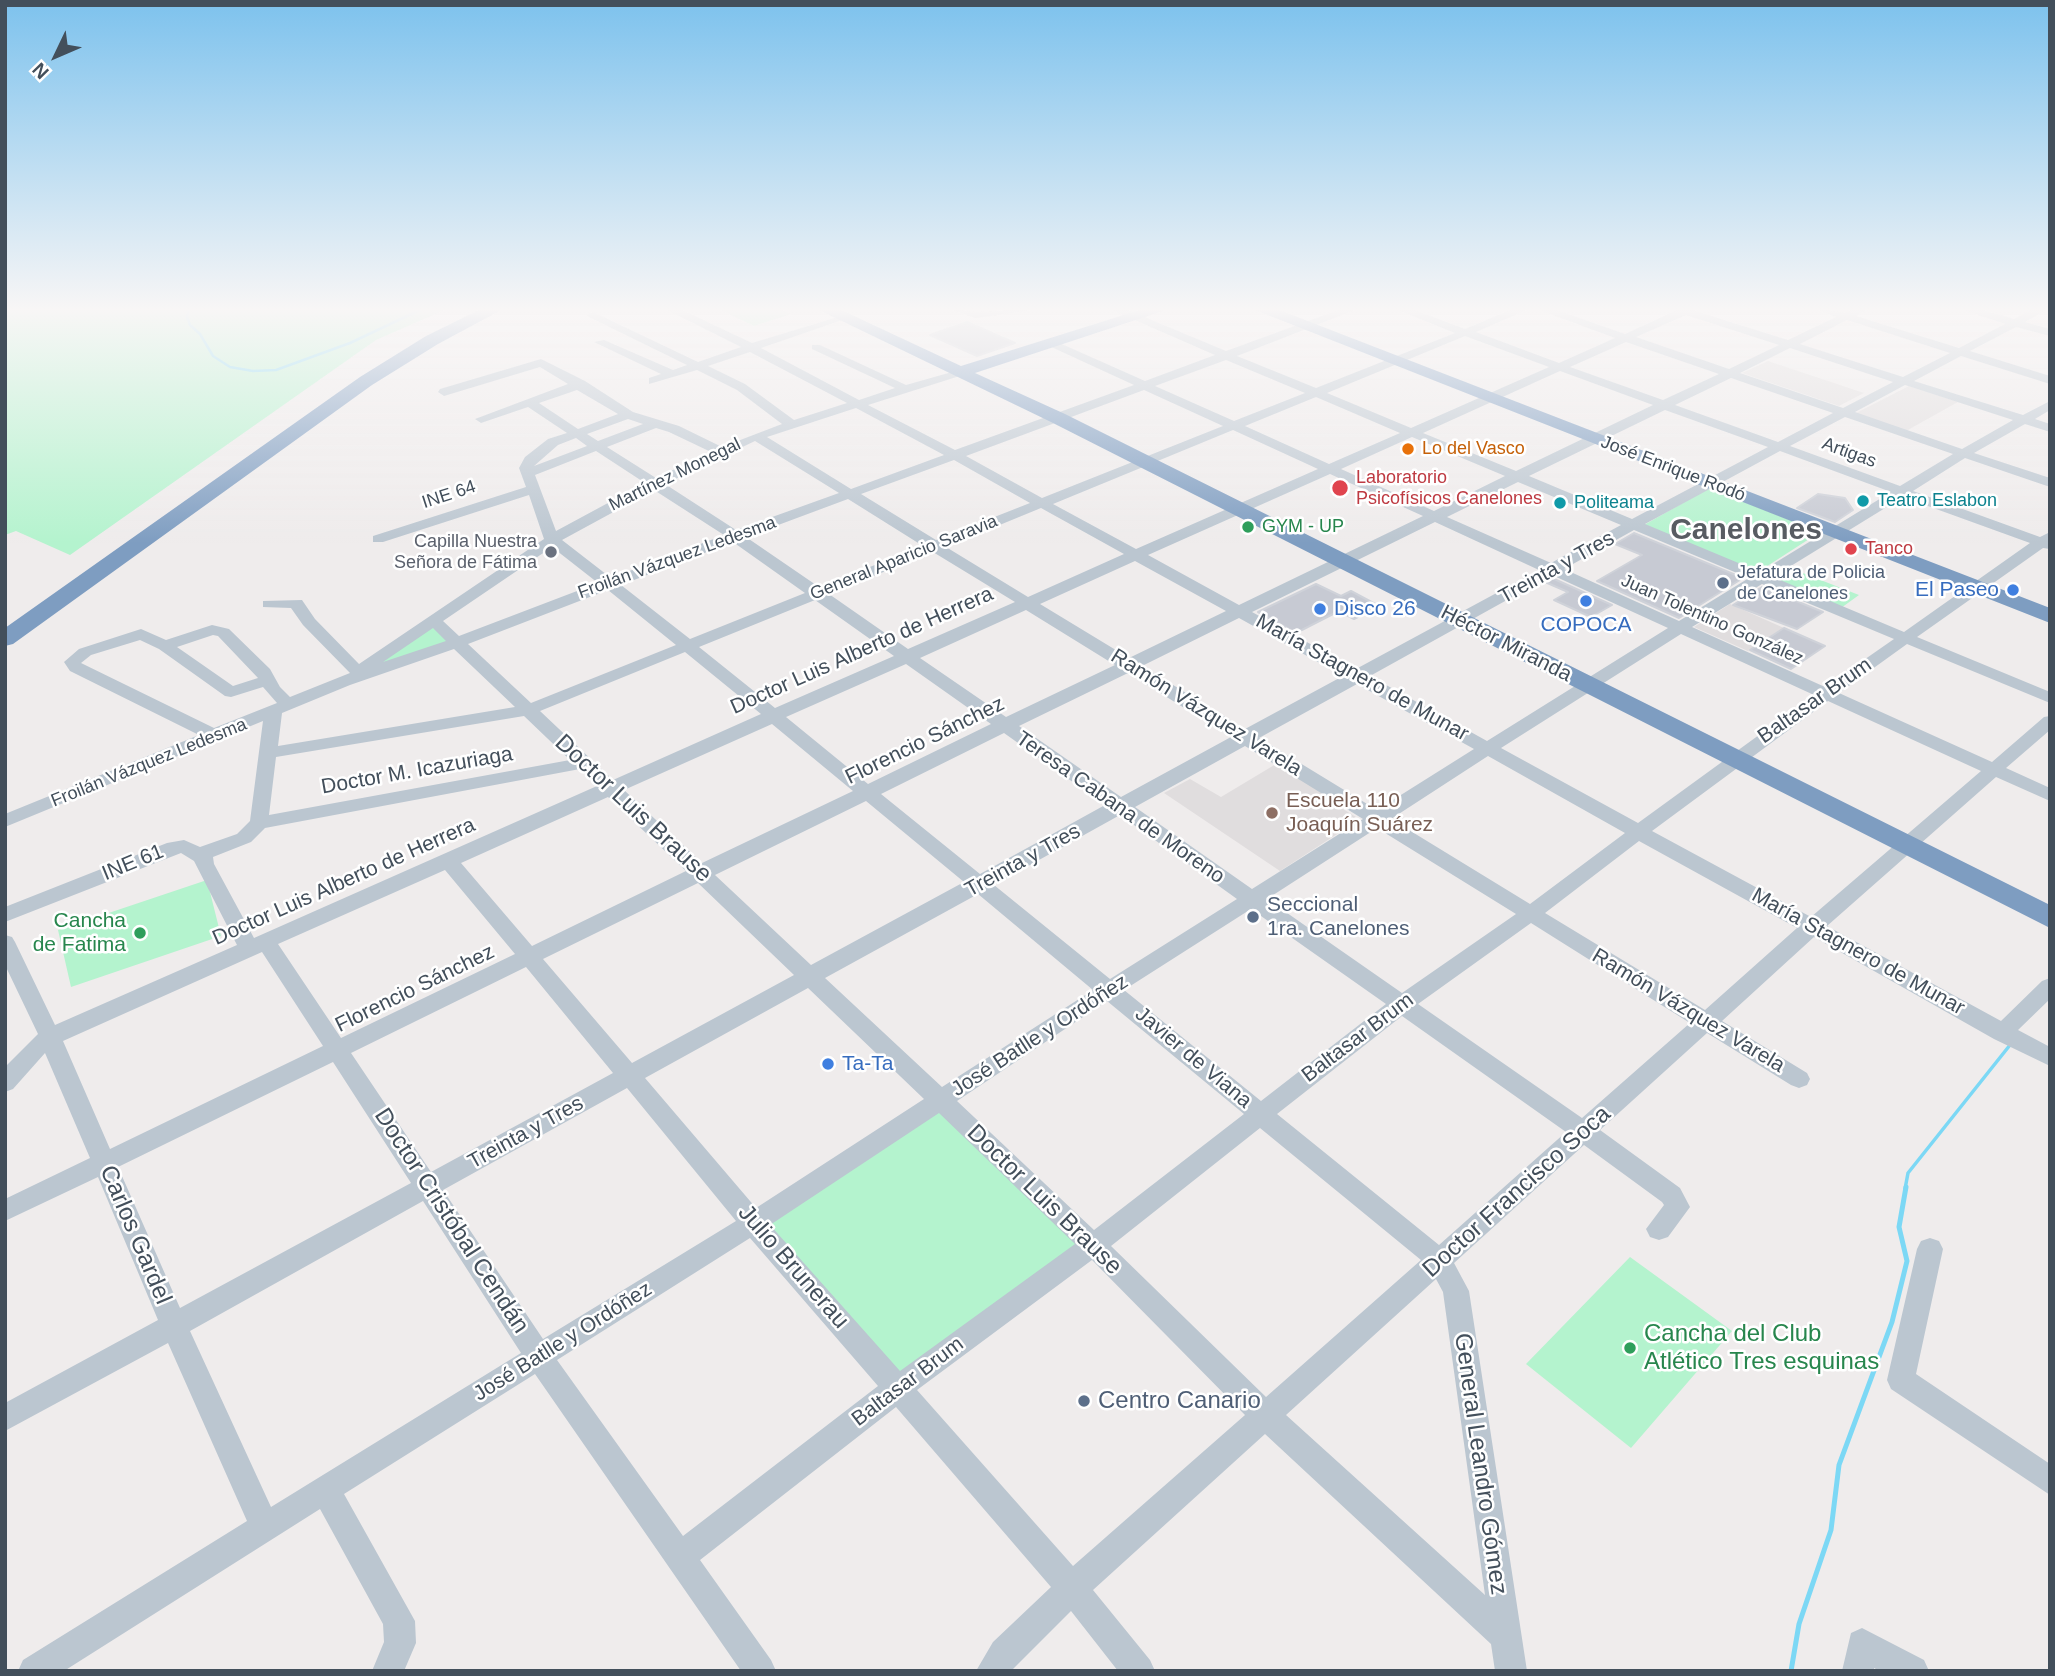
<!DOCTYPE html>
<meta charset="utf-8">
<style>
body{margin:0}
#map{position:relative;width:2055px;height:1676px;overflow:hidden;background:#efecec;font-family:Helvetica,sans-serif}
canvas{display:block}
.frame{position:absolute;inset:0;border:7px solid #434f5b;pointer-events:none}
.north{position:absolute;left:21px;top:21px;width:70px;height:70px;-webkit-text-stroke:5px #fff;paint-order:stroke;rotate:226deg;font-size:19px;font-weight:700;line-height:28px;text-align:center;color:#434f5b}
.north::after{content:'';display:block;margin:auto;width:24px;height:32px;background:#434f5b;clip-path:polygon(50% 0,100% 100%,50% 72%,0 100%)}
</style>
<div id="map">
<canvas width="2055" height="1676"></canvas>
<div class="frame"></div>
<div class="north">N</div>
</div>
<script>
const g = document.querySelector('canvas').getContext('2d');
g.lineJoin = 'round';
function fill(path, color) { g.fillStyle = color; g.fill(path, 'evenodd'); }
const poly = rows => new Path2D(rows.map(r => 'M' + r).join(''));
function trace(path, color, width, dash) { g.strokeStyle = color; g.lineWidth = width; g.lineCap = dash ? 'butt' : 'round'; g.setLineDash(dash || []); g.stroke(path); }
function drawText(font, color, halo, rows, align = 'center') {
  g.font = font + ' Helvetica,sans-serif'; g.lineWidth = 5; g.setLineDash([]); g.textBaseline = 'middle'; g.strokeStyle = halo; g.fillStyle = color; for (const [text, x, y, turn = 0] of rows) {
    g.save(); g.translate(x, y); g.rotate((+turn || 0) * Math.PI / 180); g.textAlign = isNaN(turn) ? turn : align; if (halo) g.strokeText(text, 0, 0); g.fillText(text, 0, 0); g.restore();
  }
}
const education = poly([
 [1768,361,1864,393,1839,406,1742,373],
 [1909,386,1958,402,1906,431,1856,413],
 [1730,604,1784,628,1748,651,1694,627],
 [1276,764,1346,807,1343,809,1356,817,1345,825,1348,827,1280,871,1164,793,1190,779,1221,797]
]);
const green = poly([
 [5,308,327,310,449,308,376,340,70,555,16,531,5,535],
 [717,308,778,308,791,314,754,326],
 [1709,488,1820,532,1758,572,1644,525],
 [1795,570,1859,595,1841,608,1777,581],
 [433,626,449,641,373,668],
 [207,880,221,936,71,987,58,930],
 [941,1109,1083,1243,899,1382,764,1224],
 [1630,1257,1732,1331,1631,1448,1526,1364]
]);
const streamFar2 = poly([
 [189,308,187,317,190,325,200,334,213,356,230,367,253,371,276,370,350,343,424,308]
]);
const streamFar1 = poly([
 [1905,1189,1908,1173,2010,1045]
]);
const stream = poly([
 [1791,1671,1799,1624,1831,1530,1839,1465,1892,1322,1907,1261,1899,1227,1906,1187]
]);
const building = poly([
 [967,322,1015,343,977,356,930,335,967,322],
 [1818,494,1845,498,1853,510,1835,522,1797,508,1818,494],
 [1634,533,1743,578,1679,618,1597,581,1642,555,1615,544,1634,533],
 [1552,578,1612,605,1591,617,1554,600,1568,592,1545,582,1552,578],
 [1316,584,1341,596,1351,591,1379,606,1354,619,1339,611,1296,633,1258,612,1316,584],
 [1762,587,1823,612,1797,629,1733,605,1762,587],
 [1784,628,1825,646,1791,669,1750,650,1784,628]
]);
const minor = poly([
 [663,308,678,308,752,343,851,313,851,317,761,348,859,400,895,388,812,349,812,345,820,345,906,385,966,368,966,374,868,405,955,450,1134,385,1047,345,1047,341,1055,341,1145,381,1215,355,1107,308,1123,308,1226,351,1344,308,1360,308,1237,356,1316,388,1455,333,1393,308,1409,308,1465,329,1515,308,1531,308,1476,332,1559,363,1615,338,1534,308,1551,308,1625,334,1675,311,1674,308,1697,308,1695,311,1788,340,1836,317,1814,308,1846,313,1854,308,1869,308,1856,316,1959,348,2005,324,1958,308,1976,308,2014,319,2035,308,2049,308,2025,322,2050,329,2050,336,2016,327,1970,351,2050,376,2050,384,1961,356,1914,381,2023,415,2050,401,2050,410,2035,419,2050,424,2050,432,2025,424,1974,453,2050,478,2050,487,1965,458,1913,491,2040,537,2050,532,2050,549,2043,548,1917,637,2050,692,2050,703,1907,644,1839,693,1992,762,2044,717,2050,716,2050,730,2006,768,2050,788,2050,801,1996,777,1827,926,2001,1021,2042,981,2050,978,2050,999,2018,1030,2050,1047,2050,1066,1994,1039,1814,937,1722,1021,1807,1073,1810,1079,1807,1085,1799,1088,1791,1085,1707,1033,1600,1130,1680,1188,1690,1207,1668,1237,1659,1240,1650,1237,1646,1229,1664,1205,1662,1202,1584,1145,1454,1263,1469,1291,1527,1671,1495,1671,1491,1644,1265,1434,1093,1590,1150,1660,1155,1671,1118,1671,1071,1611,1011,1671,976,1671,993,1642,1051,1587,896,1407,700,1560,771,1660,776,1671,741,1671,535,1374,344,1494,415,1621,416,1643,404,1671,372,1671,384,1642,383,1624,320,1509,64,1671,18,1671,23,1660,247,1521,168,1343,5,1431,5,1403,158,1320,98,1177,5,1221,5,1199,90,1158,45,1053,13,1089,5,1092,5,1067,38,1034,5,965,5,935,12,937,15,942,55,1025,237,945,194,861,181,853,5,922,5,907,167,843,184,840,200,847,237,834,250,821,263,721,5,827,5,814,199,735,70,671,64,662,79,649,141,629,166,640,212,625,229,629,270,669,280,687,290,697,350,673,303,625,291,608,263,607,263,601,302,600,315,619,359,664,544,539,529,495,383,542,373,542,373,536,526,487,519,468,525,457,548,439,567,433,528,407,481,423,475,419,568,384,540,367,444,396,438,392,440,389,541,359,585,381,633,412,679,426,722,447,782,424,737,390,697,370,649,384,649,378,661,374,594,342,604,340,673,370,687,365,589,317,587,315,593,312,698,362,741,347,663,308],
 [1686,315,1779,345,1729,369,1636,337,1686,315],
 [1847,320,1950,353,1903,377,1800,344,1847,320],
 [1465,336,1549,367,1411,428,1327,393,1465,336],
 [1626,342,1719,374,1663,400,1570,367,1626,342],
 [1790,348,1893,382,1843,408,1740,373,1790,348],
 [750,352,847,403,794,420,745,384,708,366,750,352],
 [1226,360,1305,393,1234,421,1155,386,1226,360],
 [1560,371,1653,405,1516,471,1423,433,1560,371],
 [1731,378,1833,413,1778,442,1675,405,1731,378],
 [1905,385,2013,420,1962,449,1855,412,1905,385],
 [577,390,618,414,578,429,539,403,577,390],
 [1144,390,1223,426,1042,498,966,456,1144,390],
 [1316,397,1400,433,1329,464,1245,426,1316,397],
 [856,408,944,455,851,489,767,437,856,408],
 [1665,410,1768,447,1632,519,1529,476,1665,410],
 [1845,417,1953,454,1900,486,1790,446,1845,417],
 [628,419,643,424,598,441,587,434,628,419],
 [656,428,669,432,711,452,656,478,607,447,656,428],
 [1233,430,1318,469,1136,549,1053,504,1233,430],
 [1412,437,1505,476,1434,511,1341,469,1412,437],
 [576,438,587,446,534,466,558,445,576,438],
 [755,441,839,493,736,530,665,484,755,441],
 [596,451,645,483,556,531,535,475,596,451],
 [1780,451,1891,492,1760,572,1645,524,1780,451],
 [954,460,1030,503,936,540,861,494,954,460],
 [1330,474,1423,516,1239,605,1148,555,1330,474],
 [1518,482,1621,525,1551,563,1447,517,1518,482],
 [654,490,724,535,611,578,562,540,654,490],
 [1903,497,2030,543,1904,632,1773,577,1903,497],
 [848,499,923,546,819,587,746,537,848,499],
 [1041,508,1124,554,1028,597,946,547,1041,508],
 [1435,522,1539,570,1356,669,1252,612,1435,522],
 [1634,530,1749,578,1679,621,1564,569,1634,530],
 [733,542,805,593,690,639,621,585,733,542],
 [552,547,598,583,459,636,443,621,552,547],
 [933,552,1015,602,908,649,829,594,933,552],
 [1135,561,1226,611,1129,658,1040,604,1135,561],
 [1552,575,1668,628,1487,741,1370,676,1552,575],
 [1762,584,1894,639,1825,687,1692,627,1762,584],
 [608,590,676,645,531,703,468,644,608,590],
 [815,600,894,656,775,708,699,647,815,600],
 [1026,610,1115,665,1006,717,920,658,1026,610],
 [1239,618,1343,676,1245,729,1142,666,1239,618],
 [433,628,446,641,383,662,433,628],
 [1681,634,1814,695,1638,823,1501,748,1681,634],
 [213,635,218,636,258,678,233,686,177,647,213,635],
 [140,640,159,649,225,696,231,697,263,687,277,703,214,728,81,663,91,655,140,640],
 [454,649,515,707,278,746,282,713,350,685,454,649],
 [685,652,761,714,613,780,540,711,685,652],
 [906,664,991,724,868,784,786,717,906,664],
 [1128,673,1231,737,1121,797,1019,726,1128,673],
 [1357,684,1474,749,1377,810,1259,738,1357,684],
 [1828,701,1981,771,1811,917,1652,831,1828,701],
 [524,716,570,760,269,815,276,757,524,716],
 [772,724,853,791,702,863,624,790,772,724],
 [1004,733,1105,805,980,874,881,794,1004,733],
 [1245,746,1363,819,1252,889,1135,807,1245,746],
 [1488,756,1625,833,1530,904,1391,819,1488,756],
 [580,769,597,786,254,938,214,864,213,857,251,842,265,828,580,769],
 [608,797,686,871,532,946,461,863,608,797],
 [866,801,964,882,811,965,715,875,866,801],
 [1120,815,1237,899,1110,979,994,885,1120,815],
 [1377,828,1516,914,1402,993,1267,899,1377,828],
 [1639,841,1797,928,1705,1010,1545,913,1639,841],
 [445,870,515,954,341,1038,278,944,445,870],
 [698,883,794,975,632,1063,543,959,698,883],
 [978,894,1093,990,942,1087,825,978,978,894],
 [1251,909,1386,1004,1261,1101,1124,990,1251,909],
 [1531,923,1690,1023,1582,1118,1418,1004,1531,923],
 [262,952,323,1046,110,1149,63,1041,262,952],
 [526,967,613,1073,431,1172,351,1053,526,967],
 [808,988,924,1099,756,1208,645,1078,808,988],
 [1107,1001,1244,1114,1094,1230,957,1101,1107,1001],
 [1402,1016,1566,1132,1439,1245,1277,1114,1402,1016],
 [333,1062,411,1183,180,1308,118,1167,333,1062],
 [627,1088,736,1221,543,1339,443,1190,627,1088],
 [939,1113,1075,1244,900,1371,770,1225,939,1113],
 [1260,1128,1421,1260,1266,1397,1111,1246,1260,1128],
 [423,1201,521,1353,271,1507,190,1331,423,1201],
 [750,1238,878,1386,683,1536,557,1360,750,1238],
 [1092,1260,1245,1415,1073,1566,917,1390,1092,1260],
 [1436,1279,1443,1292,1485,1595,1286,1415,1436,1279],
 [946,308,976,312,1045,308,976,318,946,308],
 [1930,1238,1939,1241,1943,1249,1916,1374,2050,1464,2050,1495,1891,1389,1887,1380,1917,1249,1921,1241,1930,1238],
 [1862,1628,1924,1660,1929,1671,1880,1671,1874,1668,1874,1671,1842,1671,1851,1633,1862,1628]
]);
const highway = poly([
 [483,308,505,308,438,344,372,385,13,644,5,646,5,628,360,377,426,336,483,308],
 [815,308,837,308,961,366,1146,308,1172,308,975,373,1065,414,2050,905,2050,928,1051,422,815,308],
 [1250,308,1274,308,2050,608,2050,623,1250,308]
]);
const markers = [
 [1408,449,7,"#e8710a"],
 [1340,488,9,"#e0444e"],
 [1863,501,7,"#0f9aa8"],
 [1560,503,7,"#0f9aa8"],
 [1248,527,7,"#2e9e5b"],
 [1851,549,7,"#e0444e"],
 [551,552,7,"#6b7280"],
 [1723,583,7,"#5c6f8a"],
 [2013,590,7,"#3f7fe0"],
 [1586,601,7,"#3f7fe0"],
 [1320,609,7,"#3f7fe0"],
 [1272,813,7,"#8d6e63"],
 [1253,917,7,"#5c6f8a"],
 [140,933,7,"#2e9e5b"],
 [828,1064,7,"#3f7fe0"],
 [1630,1348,7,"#2e9e5b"],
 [1084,1401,7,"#5c6f8a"]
];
const farFoodnames = [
 ["Lo del Vasco",1422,449]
];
const farStreetnames = [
 ["Artigas",1849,453,20],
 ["José Enrique Rodó",1673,469,21],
 ["Martínez Monegal",675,475,-26],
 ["INE 64",449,495,-18],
 ["Froilán Vázquez Ledesma",677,558,-20],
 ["General Aparicio Saravia",904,558,-22],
 ["Juan Tolentino González",1712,620,24],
 ["Froilán Vázquez Ledesma",149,763,-22]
];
const farHealthnames = [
 ["Laboratorio",1356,478],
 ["Psicofísicos Canelones",1356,499],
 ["Tanco",1865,549]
];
const farCulturenames = [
 ["Teatro Eslabon",1877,501],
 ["Politeama",1574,503]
];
const farLeisurenames = [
 ["GYM - UP",1262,527]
];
const farWorshipnames = [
 ["Capilla Nuestra",537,542],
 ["Señora de Fátima",537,563]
];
const farServicenames = [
 ["Jefatura de Policia",1737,573],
 ["de Canelones",1737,594]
];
const streetNames = [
 ["Treinta y Tres",1557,568,-29],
 ["Héctor Miranda",1506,644,27],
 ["Doctor Luis Alberto de Herrera",862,651,-24],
 ["María Stagnero de Munar",1362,678,29],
 ["Baltasar Brum",1815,701,-35],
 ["Ramón Vázquez Varela",1206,713,32],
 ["Florencio Sánchez",925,741,-26],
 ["Doctor M. Icazuriaga",417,771,-10],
 ["Teresa Cabana de Moreno",1120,808,35],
 ["Treinta y Tres",1023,861,-29],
 ["INE 61",133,863,-22],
 ["Doctor Luis Alberto de Herrera",344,882,-24],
 ["María Stagnero de Munar",1858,952,29],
 ["Florencio Sánchez",415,989,-26],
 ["Ramón Vázquez Varela",1688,1011,31],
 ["José Batlle y Ordóñez",1040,1036,-33],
 ["Baltasar Brum",1358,1038,-37],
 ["Javier de Viana",1193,1058,40],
 ["Treinta y Tres",526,1133,-29],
 ["José Batlle y Ordóñez",563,1342,-32],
 ["Baltasar Brum",908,1382,-37]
];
const shopNames = [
 ["El Paseo",1999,590,"right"],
 ["Disco 26",1334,609],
 ["COPOCA",1586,625,"center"],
 ["Ta-Ta",842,1064]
];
const educationNames = [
 ["Escuela 110",1286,801],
 ["Joaquín Suárez",1286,825]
];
const serviceNames = [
 ["Seccional",1267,905],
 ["1ra. Canelones",1267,929]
];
const leisureNames = [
 ["Cancha",126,921],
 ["de Fatima",126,945]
];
const nearStreetnames = [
 ["Doctor Luis Brause",633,809,43],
 ["Doctor Francisco Soca",1517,1192,-42],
 ["Doctor Luis Brause",1044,1200,44],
 ["Doctor Cristóbal Cendán",451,1221,57],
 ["Carlos Gardel",135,1235,67],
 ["Julio Brunerau",793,1267,49],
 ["General Leandro Gómez",1480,1464,82]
];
const nearLeisurenames = [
 ["Cancha del Club",1644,1334],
 ["Atlético Tres esquinas",1644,1362]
];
const nearServicenames = [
 ["Centro Canario",1098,1401]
];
const farTownnames = [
 ["Canelones",1746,531]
];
fill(education, '#e0ddde');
fill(green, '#b4f3ce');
trace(streamFar2, '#7cd8f5', 2.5);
trace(streamFar1, '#7cd8f5', 3.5);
trace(stream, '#7cd8f5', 5);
fill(building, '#c7cad3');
trace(building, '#cfd2d9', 2);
fill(minor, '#bbc6d0');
fill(highway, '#7e9dc1');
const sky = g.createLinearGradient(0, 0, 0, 543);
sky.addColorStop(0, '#7dc2ed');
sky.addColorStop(0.57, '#f8f6f6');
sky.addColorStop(1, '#f8f6f600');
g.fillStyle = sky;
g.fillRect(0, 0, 2055, 543);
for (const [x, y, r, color] of markers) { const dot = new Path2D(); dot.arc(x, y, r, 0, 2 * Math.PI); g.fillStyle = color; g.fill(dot); trace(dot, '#fff', 2.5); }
drawText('18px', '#c56008', '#fff', farFoodnames, 'left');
drawText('18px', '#434f5b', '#fff', farStreetnames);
drawText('18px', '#be3a42', '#fff', farHealthnames, 'left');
drawText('18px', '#0d838f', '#fff', farCulturenames, 'left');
drawText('18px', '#27864d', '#fff', farLeisurenames, 'left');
drawText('18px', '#5b616d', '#fff', farWorshipnames, 'right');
drawText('18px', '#4e5e75', '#fff', farServicenames, 'left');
drawText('21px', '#434f5b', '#fff', streetNames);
drawText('21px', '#366cbe', '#fff', shopNames, 'left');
drawText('21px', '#785e54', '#fff', educationNames, 'left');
drawText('21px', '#4e5e75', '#fff', serviceNames, 'left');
drawText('21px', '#27864d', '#fff', leisureNames, 'right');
drawText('24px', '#434f5b', '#fff', nearStreetnames);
drawText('24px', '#27864d', '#fff', nearLeisurenames, 'left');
drawText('24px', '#4e5e75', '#fff', nearServicenames, 'left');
drawText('bold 30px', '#585c62', '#fff', farTownnames);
</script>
